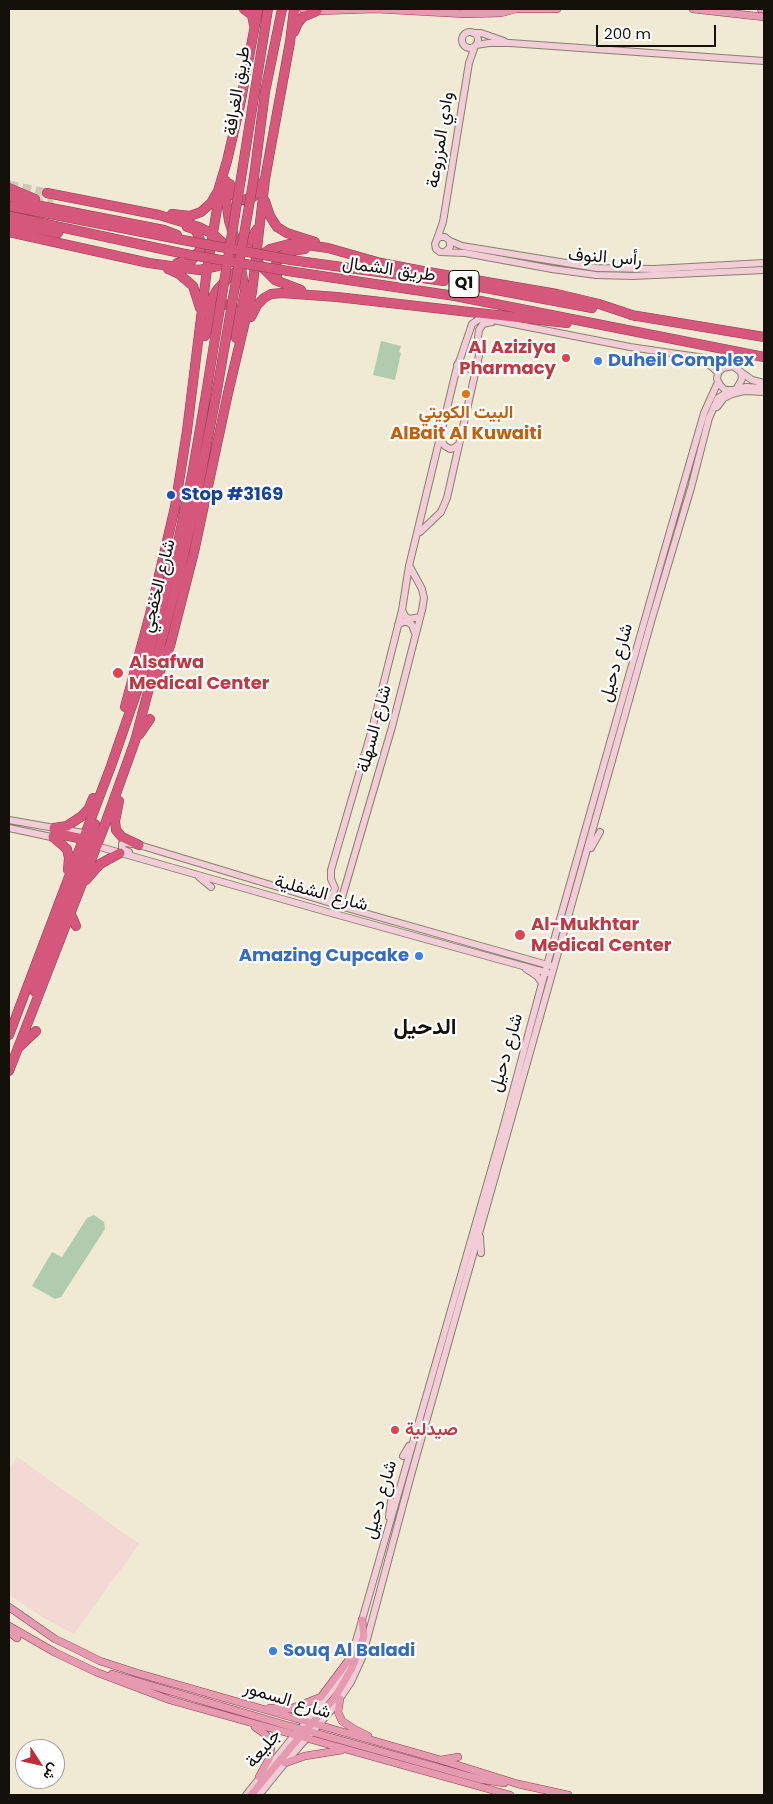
<!DOCTYPE html>
<meta charset="utf-8">
<style>
body{margin:0}
#map{position:relative;width:773px;height:1804px;overflow:hidden;background:#f0e9d4;font-family:Poppins,Vazirmatn,sans-serif}
canvas{display:block}
.frame{position:absolute;inset:0;border:10px solid #121009;pointer-events:none}
.north{position:absolute;left:15px;top:1739px;width:50px;height:50px;box-sizing:border-box;background:#fff;border:1px solid #a09f9d;border-radius:50%;rotate:125deg;font-size:14px;font-weight:700;line-height:20px;text-align:center;color:#121009}
.north::after{content:'';display:block;margin:auto;width:18px;height:22px;background:#bd2c39;clip-path:polygon(50% 0,100% 100%,50% 72%,0 100%)}
.scale{position:absolute;left:596px;top:25px;width:120px;height:22px;box-sizing:border-box;border:2px solid #121009;border-top:0;padding-left:6px;font-size:15px;line-height:18px;white-space:nowrap;color:#121009;-webkit-text-stroke:4px #fff;paint-order:stroke}
</style>
<div id="map">
<canvas width="773" height="1804"></canvas>
<div class="frame"></div>
<div class="north">ش</div>
<div class="scale">200 m</div>
</div>
<script>
const g = document.querySelector('canvas').getContext('2d');
g.lineJoin = 'round';
function fill(path, color) { g.fillStyle = color; g.fill(path, 'evenodd'); }
const poly = rows => new Path2D(rows.map(r => 'M' + r).join(''));
function trace(path, color, width, dash) { g.strokeStyle = color; g.lineWidth = width; g.lineCap = dash ? 'butt' : 'round'; g.setLineDash(dash || []); g.stroke(path); }
function drawText(font, color, halo, rows, align = 'center') {
  g.font = font + ' Poppins,Vazirmatn,sans-serif'; g.lineWidth = 4.5; g.setLineDash([]); g.textBaseline = 'middle'; g.strokeStyle = halo; g.fillStyle = color; for (const [text, x, y, turn = 0] of rows) {
    g.save(); g.translate(x, y); g.rotate((+turn || 0) * Math.PI / 180); g.textAlign = isNaN(turn) ? turn : align; if (halo) g.strokeText(text, 0, 0); g.fillText(text, 0, 0); g.restore();
  }
}
const education = poly([
 [17,1457,139,1544,74,1634,44,1618,9,1595,9,1469]
]);
const green = poly([
 [381,341,401,346,399,352,401,353,395,380,373,375],
 [94,1215,104,1222,105,1229,61,1297,55,1299,32,1286,52,1252,62,1257,87,1218]
]);
const highwayTunnel = poly([
 [9,185,47,193],
 [34,202,45,202,53,200]
]);
const secondary = poly([
 '462 40a8 8 0 1 1 16 0a8 8 0 1 1-16 0Z',
 [473,33,481,33,504,41],
 [476,45,489,43,510,43,764,61],
 [437,239,443,222,469,63,475,46],
 [450,241,462,246,597,268,654,269,764,263],
 [446,251,450,247,450,241,445,237,440,237,437,239,435,244,436,249,440,252,465,253,552,269,596,275,633,276,764,270],
 [684,359,706,363,712,367,718,373],
 [457,365,464,365,474,372],
 [741,372,752,380,764,383],
 [737,388,742,379,741,372,733,366,723,368,718,373,717,379,720,385,725,390,733,390,746,387,764,388],
 [717,407,724,398,732,394,744,391,764,392],
 [440,439,445,446,450,449,454,448,459,444],
 [420,532,441,512,447,498,479,356,478,337,479,330,483,324,492,322],
 [402,610,405,616,409,619,420,617],
 [398,625,403,622,408,622,412,625,415,633],
 [9,820,89,834],
 [9,828,56,838],
 [93,845,324,911,548,973],
 [591,848,600,832],
 [129,852,122,849,122,844,126,843,139,845,347,908,551,966],
 [199,877,211,887],
 [313,894,347,903,356,908],
 [326,897,333,893,335,888,331,879,331,870,372,729,402,610,409,566,456,371,472,324,479,319,488,319,630,347,705,358,726,366],
 [341,901,392,727,422,610,424,598,422,589,410,567],
 [526,969,537,976,542,983],
 [480,1237,481,1253],
 [403,1456,409,1446],
 [389,1517,391,1501],
 [303,1725,338,1683,348,1664,356,1641,502,1132,545,972,662,559,704,413,718,382],
 [246,1795,297,1732],
 [259,1795,285,1763,334,1707,351,1682,362,1658,410,1479,651,622,691,488,709,418,718,398,729,391]
]);
const primary = poly([
 [303,9,317,11,376,9,466,14,501,13,516,9],
 [465,9,484,9],
 [512,9,557,9],
 [693,9,764,17],
 [761,9,764,9],
 [9,1607,55,1639,72,1647,100,1661,137,1673,441,1760,518,1784,568,1795],
 [9,1626,56,1653,96,1672,170,1700,510,1795],
 [9,1632,17,1638],
 [112,1674,289,1726,301,1729,308,1729],
 [340,1699,338,1712,342,1721,354,1729,368,1736],
 [270,1708,290,1709,321,1697,351,1657],
 [310,1726,334,1699,352,1668,364,1636,362,1620],
 [255,1727,266,1735,271,1749,269,1759,259,1777],
 [295,1735,305,1732,312,1732,479,1779,504,1783],
 [441,1760,458,1757],
 [285,1763,305,1756,342,1750],
 [251,1795,302,1734]
]);
const highway = poly([
 [244,9,252,15,254,25],
 [294,32,298,23,303,17,317,11],
 [254,177,265,92,282,9],
 [241,178,268,9],
 [226,181,226,199,229,221,234,236,245,251],
 [230,184,233,195,243,200,253,197,263,182],
 [9,188,35,199],
 [47,193,159,215,199,227,213,234,227,247,241,268,245,291,239,322],
 [9,196,36,205,164,230,177,235],
 [265,201,270,216,277,227,287,233,315,242],
 [9,206,188,241],
 [172,214,190,216,201,212,211,203,218,191,227,161,240,105,258,9],
 [9,216,185,254],
 [9,223,58,233],
 [9,232,149,263,199,270,218,266,235,257,248,244,257,229],
 [259,257,270,249,289,244,300,244,328,248,381,263,428,272,557,294,599,304,635,316],
 [291,260,444,281],
 [177,263,191,261,200,250,200,240,197,233,194,229,187,227],
 [258,263,275,280,301,290],
 [168,269,179,274,193,286,200,308],
 [288,271,455,296,764,357],
 [277,276,276,264,280,257,291,251,305,249],
 [464,284,592,308],
 [206,314,208,306,217,290,230,276,242,268],
 [631,315,764,337],
 [251,317,257,305,264,298,271,294,282,293,337,297,567,323],
 [205,336,211,317,217,307,225,304,230,306,236,312,236,338],
 [159,674,170,646,194,552,228,393,252,292,265,179,290,42,294,9],
 [125,707,150,614,175,507,187,431,207,269,222,179],
 [139,735,150,719],
 [119,801,115,821,116,830,122,837,139,845],
 [95,824,91,838,97,846],
 [54,828,67,826,82,816,89,808,93,798],
 [68,870,69,858,67,849,53,837,59,834,88,840],
 [86,880,100,864,120,853],
 [70,912,76,926],
 [35,992,37,978,89,844,87,835],
 [9,1035,111,766,144,671,177,547,192,475,206,394],
 [19,1047,36,1031],
 [9,1071,104,827,135,741,180,571,195,505,216,396]
]);
const highwayBridge = poly([
 [188,241,291,260],
 [185,254,288,271],
 [206,394,241,178],
 [216,396,254,177]
]);
const markers = [
 [566,358,5,"#e0444e"],
 [598,361,5,"#3f7fe0"],
 [466,394,5,"#e8710a"],
 [171,495,5,"#1a4fb4"],
 [118,673,6,"#e0444e"],
 [520,935,6,"#e0444e"],
 [419,956,5,"#3f7fe0"],
 [395,1430,5,"#e0444e"],
 [273,1651,5,"#3f7fe0"]
];
const shields = [
 [464,284,30]
];
const shieldNames = [
 ["Q1",464,284]
];
const streetNames = [
 ["طريق الغرافة",238,91,-81],
 ["وادي المزروعة",441,140,-81],
 ["رأس النوف",605,258,4],
 ["طريق الشمال",389,270,8],
 ["شارع الخفجي",159,586,-76],
 ["شارع دحيل",617,663,-74],
 ["شارع السهلة",375,729,-75],
 ["شارع الشفلية",321,894,15],
 ["شارع دحيل",507,1053,-74],
 ["شارع دحيل",381,1500,-74],
 ["شارع السمور",287,1701,17],
 ["جليعة",264,1749,-50]
];
const healthNames = [
 ["Al Aziziya",556,348,"right"],
 ["Pharmacy",556,369,"right"],
 ["Alsafwa",129,663],
 ["Medical Center",129,684],
 ["Al-Mukhtar",531,925],
 ["Medical Center",531,946],
 ["صيدلية",405,1430]
];
const shopNames = [
 ["Duheil Complex",608,361],
 ["Amazing Cupcake",409,956,"right"],
 ["Souq Al Baladi",283,1651]
];
const foodNames = [
 ["البيت الكويتي",466,413],
 ["AlBait Al Kuwaiti",466,434]
];
const transitNames = [
 ["Stop #3169",181,495]
];
const districtNames = [
 ["الدحيل",425,1028]
];
fill(education, '#f3d9d3');
fill(green, '#b1cbaf');
trace(highwayTunnel, '#cfc8b6', 9, [9, 4.5]);
trace(secondary, '#86806d', 8);
trace(primary, '#913e53', 8);
trace(highway, '#913e53', 10);
trace(secondary, '#f2cdd7', 6);
trace(primary, '#e69ab0', 7);
trace(highway, '#d5577b', 9);
trace(highwayBridge, '#913e53', 10, []);
trace(highwayBridge, '#d5577b', 9);
for (const [x, y, r, color] of markers) { const dot = new Path2D(); dot.arc(x, y, r, 0, 2 * Math.PI); g.fillStyle = color; g.fill(dot); trace(dot, '#fff', 2); }
for (const [x, y, w] of shields) { const box = new Path2D(); box.roundRect(x - w / 2, y - 13.5, w, 27, 4); g.fillStyle = '#fff'; g.fill(box); trace(box, '#121009', 1); }
drawText('bold 16px', '#121009', null, shieldNames);
drawText('18px', '#121009', '#fff', streetNames);
drawText('bold 18px', '#be3a42', '#fff', healthNames, 'left');
drawText('bold 18px', '#366cbe', '#fff', shopNames, 'left');
drawText('bold 18px', '#c56008', '#fff', foodNames);
drawText('bold 18px', '#164399', '#fff', transitNames, 'left');
drawText('bold 22px', '#121009', '#fff', districtNames);
</script>
